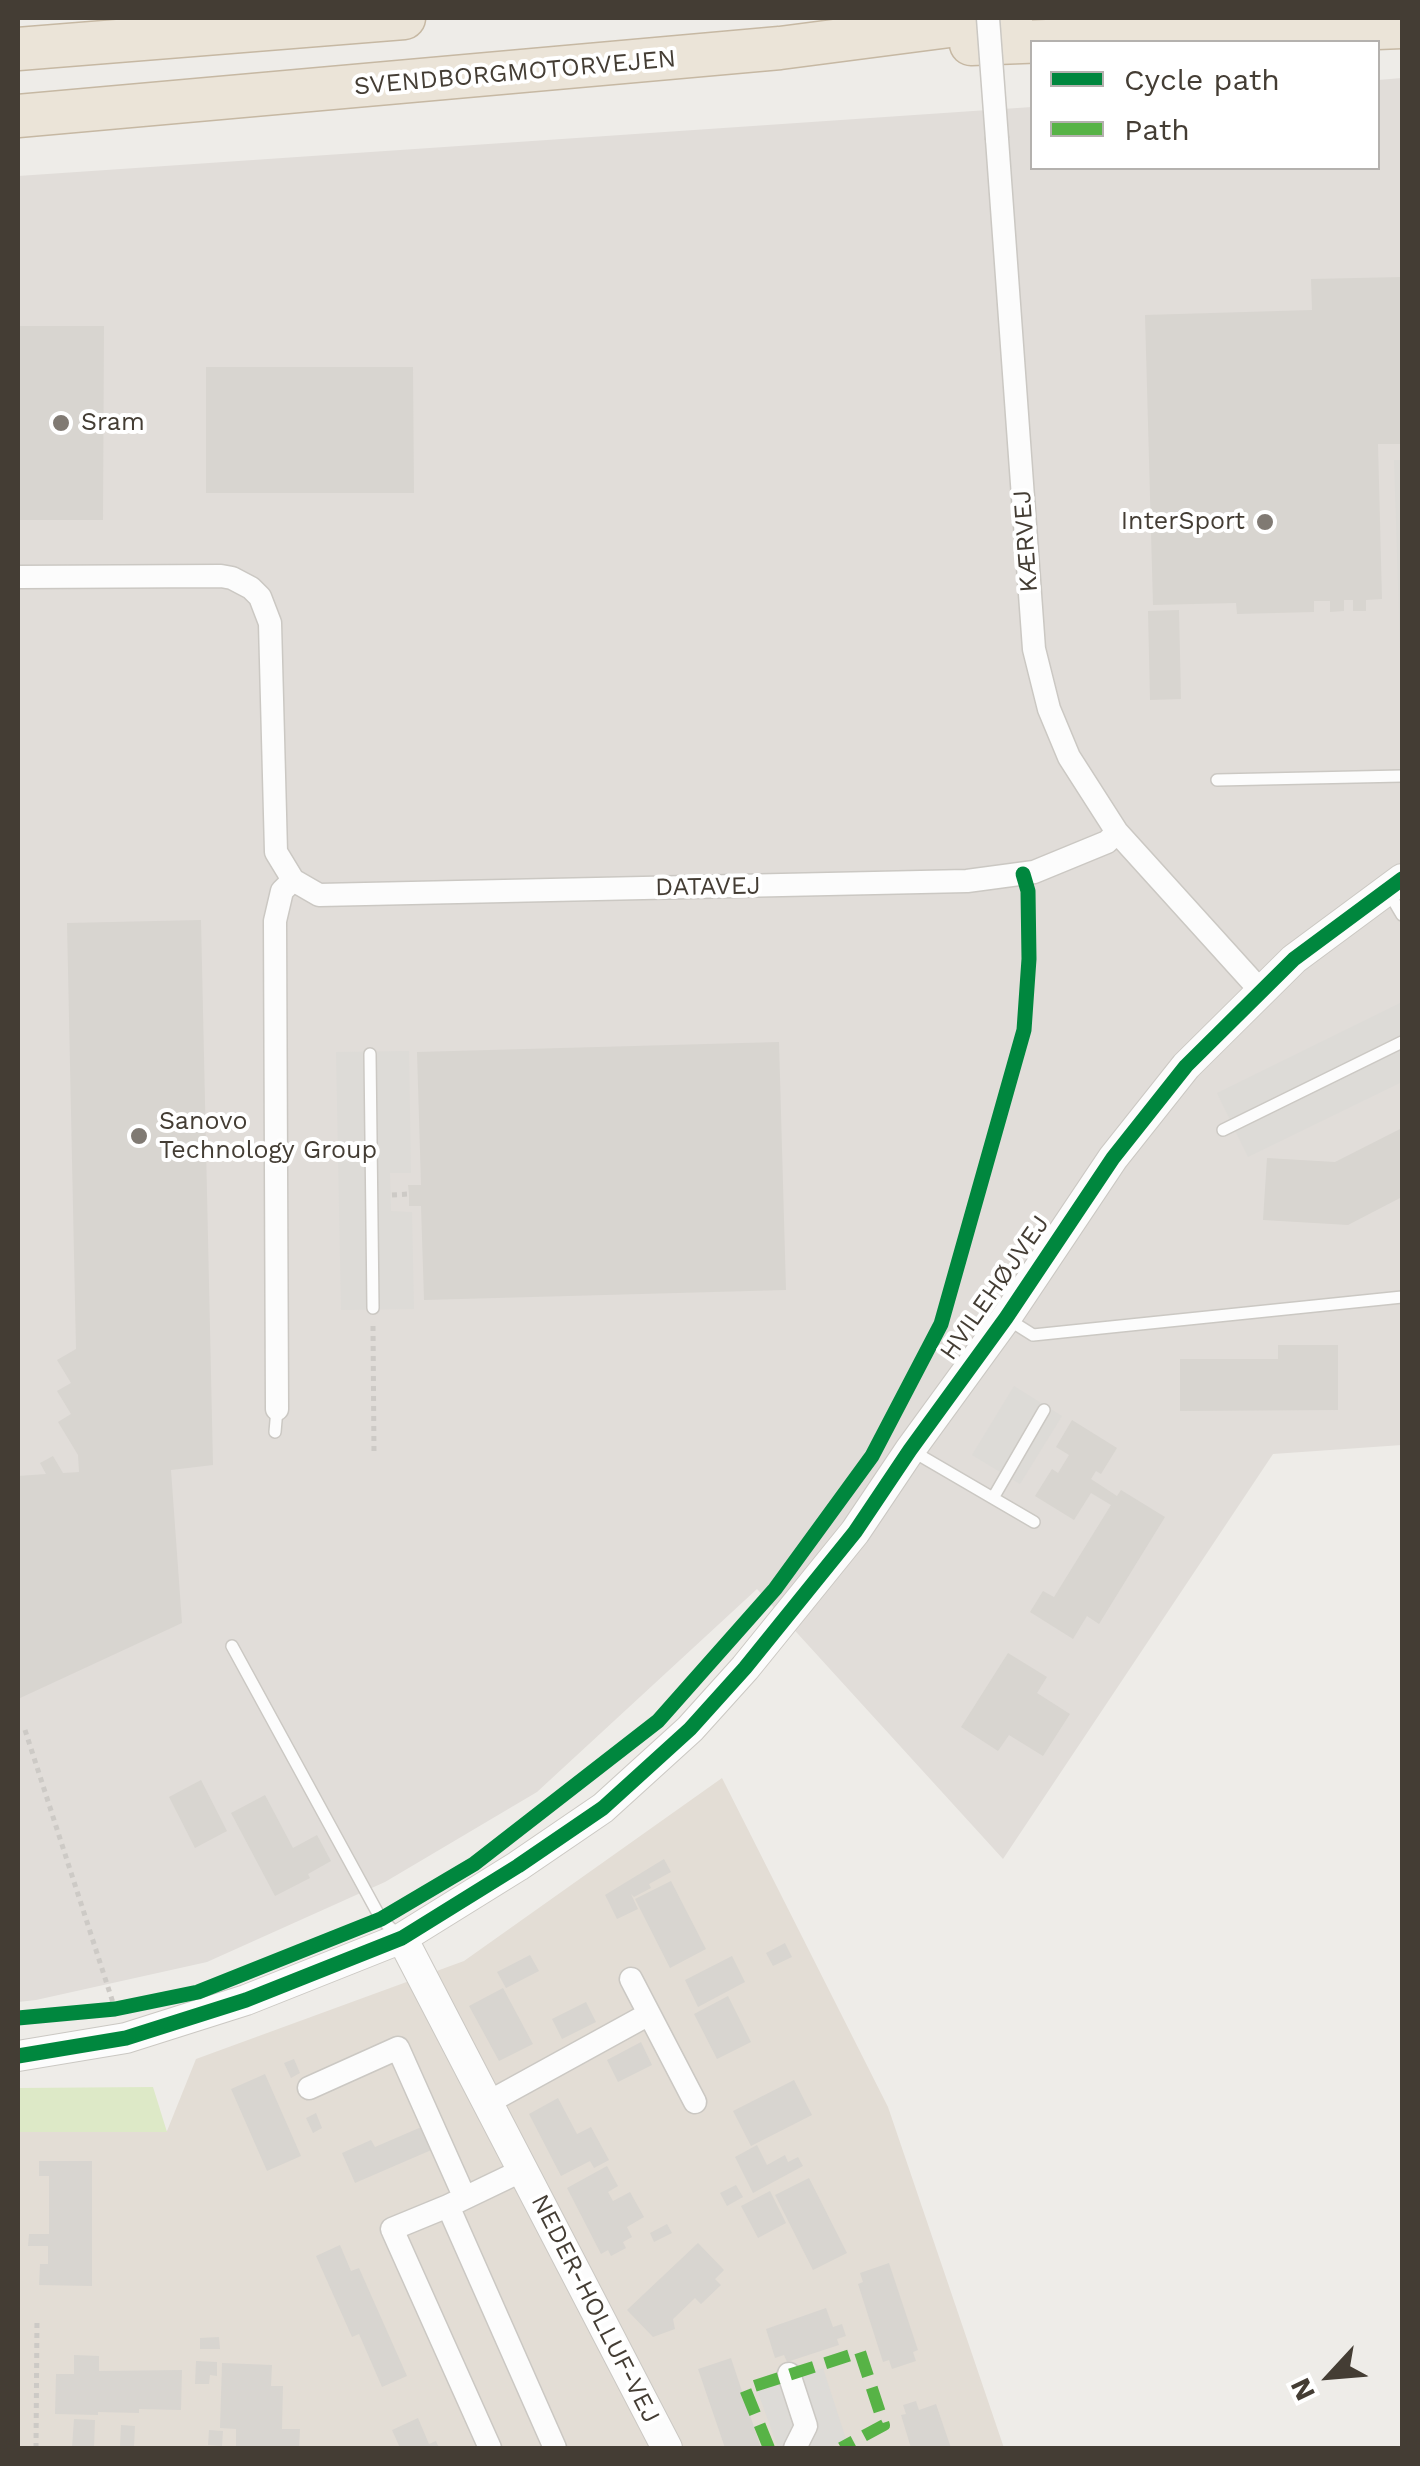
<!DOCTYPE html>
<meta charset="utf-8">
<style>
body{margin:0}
#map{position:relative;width:1420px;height:2466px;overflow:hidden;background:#eeece8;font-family:"Work Sans",sans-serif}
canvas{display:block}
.frame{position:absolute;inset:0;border:20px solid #443d34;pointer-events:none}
.legend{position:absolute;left:1030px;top:40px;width:350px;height:130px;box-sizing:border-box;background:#fff;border:2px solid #b4b1ae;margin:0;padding:12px 18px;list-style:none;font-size:30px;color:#443d34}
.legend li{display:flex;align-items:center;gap:20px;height:50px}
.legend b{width:50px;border:2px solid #b4b1ae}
.north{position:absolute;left:1280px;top:2326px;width:100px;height:100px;-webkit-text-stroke:8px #fff;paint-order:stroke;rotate:244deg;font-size:28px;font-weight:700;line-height:40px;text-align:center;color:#443d34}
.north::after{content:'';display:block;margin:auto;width:35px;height:45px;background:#443d34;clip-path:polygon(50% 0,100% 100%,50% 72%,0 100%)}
</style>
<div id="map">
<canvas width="1420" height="2466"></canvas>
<div class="frame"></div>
<ul class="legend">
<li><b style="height:12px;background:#00873e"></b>Cycle path</li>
<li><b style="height:12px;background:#57b346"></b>Path</li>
</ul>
<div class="north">N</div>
</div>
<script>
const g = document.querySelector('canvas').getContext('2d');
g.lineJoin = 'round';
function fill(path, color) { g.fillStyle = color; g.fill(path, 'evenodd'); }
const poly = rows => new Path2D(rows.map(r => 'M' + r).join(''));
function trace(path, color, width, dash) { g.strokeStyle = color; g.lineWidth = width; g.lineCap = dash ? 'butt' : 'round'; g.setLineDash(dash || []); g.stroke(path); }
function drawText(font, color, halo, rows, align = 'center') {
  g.font = font + ' "Work Sans",sans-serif'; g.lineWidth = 8; g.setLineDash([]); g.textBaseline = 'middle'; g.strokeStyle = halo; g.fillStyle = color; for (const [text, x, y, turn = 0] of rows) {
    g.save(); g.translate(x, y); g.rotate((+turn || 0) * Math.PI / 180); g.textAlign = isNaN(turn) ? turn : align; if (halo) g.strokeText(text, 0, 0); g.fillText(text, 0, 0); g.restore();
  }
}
const residential = poly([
 [722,1778,888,2107,1004,2448,18,2448,18,2131,167,2131,196,2059,464,1961]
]);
const industrial = poly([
 [1402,78,1402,1445,1273,1454,1003,1859,757,1589,537,1792,385,1882,207,1962,36,2000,18,2002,18,176,1032,107,1032,168,1378,168,1378,80]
]);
const green = poly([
 [153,2087,167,2132,18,2132,18,2088]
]);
const parking = poly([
 [1394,460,1402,460,1402,711],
 [1402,1002,1402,1082,1248,1157,1217,1093],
 [409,1051,411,1173,390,1173,391,1211,412,1212,414,1309,341,1310,336,1052],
 [1014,1386,1062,1416,1020,1484,972,1455],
 [823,2368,846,2439,830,2448,778,2448,757,2390]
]);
const building = poly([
 [1402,277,1402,444,1378,444,1382,599,1366,600,1366,611,1353,611,1353,600,1344,600,1344,611,1330,612,1330,601,1314,601,1314,612,1237,614,1236,603,1153,605,1145,315,1312,310,1311,279],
 [18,326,104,326,103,520,18,520],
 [206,367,413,367,414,493,206,493],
 [1179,610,1181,699,1150,700,1148,611],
 [201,920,213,1465,171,1470,182,1623,18,1699,18,1476,46,1474,40,1463,53,1456,63,1473,79,1472,78,1455,58,1422,71,1414,57,1391,71,1383,57,1360,76,1349,67,923],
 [779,1042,786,1290,424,1300,421,1206,409,1206,409,1194,408,1185,421,1185,417,1052],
 [1402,1128,1402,1197,1348,1225,1263,1220,1267,1158,1335,1162],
 [1278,1345,1338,1345,1338,1410,1180,1411,1180,1359,1278,1359],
 [1072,1420,1117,1448,1101,1474,1096,1471,1091,1479,1117,1496,1121,1490,1165,1517,1099,1624,1087,1616,1073,1639,1030,1612,1043,1591,1054,1597,1111,1505,1091,1493,1074,1520,1035,1496,1052,1469,1058,1473,1069,1455,1056,1447],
 [1008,1653,1047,1677,1037,1693,1070,1714,1043,1756,1009,1735,998,1751,961,1727],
 [201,1780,227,1831,195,1848,169,1797],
 [265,1795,293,1848,317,1835,331,1861,308,1874,310,1878,275,1896,231,1813],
 [664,1859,671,1872,649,1884,651,1888,634,1897,631,1894,638,1909,617,1919,605,1895],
 [671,1881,706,1949,670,1968,635,1899],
 [785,1943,792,1957,773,1966,766,1953],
 [530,1955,539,1971,506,1988,497,1972],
 [732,1956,745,1982,698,2007,685,1980],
 [503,1988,533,2044,499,2061,469,2006],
 [728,1996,751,2042,717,2059,694,2014],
 [586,2002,596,2022,562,2039,552,2019],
 [641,2042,652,2065,618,2082,607,2060],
 [294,2059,300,2073,291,2078,284,2063],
 [265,2074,301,2156,267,2171,231,2089],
 [794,2080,812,2115,751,2146,733,2111],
 [558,2098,577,2134,591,2127,609,2160,594,2168,590,2161,561,2176,529,2114],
 [316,2113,322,2128,313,2133,306,2118],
 [426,2125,436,2148,355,2183,342,2153,371,2140,375,2147],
 [757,2145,767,2165,785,2155,788,2162,798,2157,803,2166,753,2193,735,2157],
 [39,2161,92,2161,92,2286,39,2285,40,2264,48,2264,48,2246,28,2246,29,2234,49,2234,49,2176,39,2176],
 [607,2166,618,2186,608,2192,613,2201,630,2192,644,2217,627,2227,632,2237,623,2242,626,2248,611,2256,608,2250,601,2254,567,2188],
 [809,2178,847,2253,813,2270,775,2195],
 [736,2185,743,2197,727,2206,720,2193],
 [770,2191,786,2223,758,2238,741,2206],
 [667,2224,672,2233,654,2242,650,2233],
 [698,2243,724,2270,715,2279,721,2285,701,2304,695,2298,673,2319,675,2329,653,2337,627,2310],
 [340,2245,351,2271,359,2268,407,2376,382,2387,359,2334,352,2337,316,2256],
 [889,2263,918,2350,913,2352,916,2361,892,2369,889,2360,883,2362,858,2284,863,2282,860,2273],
 [826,2308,833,2327,842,2324,846,2336,837,2339,839,2345,787,2362,784,2355,775,2358,766,2329],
 [219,2337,220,2349,200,2349,200,2338],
 [74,2355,99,2356,99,2371,182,2370,181,2410,139,2409,139,2413,98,2412,98,2415,55,2414,56,2374,74,2374],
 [731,2358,761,2448,725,2448,698,2369],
 [196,2361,217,2362,217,2376,210,2375,209,2384,195,2384],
 [222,2363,272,2365,271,2386,283,2386,282,2429,300,2429,299,2448,236,2448,236,2429,220,2428],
 [916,2401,919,2410,936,2404,951,2448,911,2448,901,2415,906,2414,903,2405],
 [418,2418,429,2444,436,2441,439,2448,400,2448,392,2430],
 [74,2419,95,2420,94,2448,72,2448],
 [121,2425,135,2426,134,2447,120,2446],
 [209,2430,223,2431,222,2446,208,2445]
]);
const path = poly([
 [392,1195,409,1194],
 [373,1326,374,1453],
 [25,1730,116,2012],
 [36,2448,37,2318]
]);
const service = poly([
 [1217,780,1402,776],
 [1389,893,1402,915],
 [370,1054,373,1308],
 [1223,1130,1402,1042],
 [1006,1318,1033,1335,1402,1297],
 [275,1432,277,1409],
 [914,1452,1034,1522],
 [993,1498,1044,1410],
 [232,1646,381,1919,399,1936]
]);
const minor = poly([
 [997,139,1034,649,1049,709,1069,757,1117,832,1260,990],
 [18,577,221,576,232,578,251,588,260,597,270,623,276,852,293,880,319,895,967,881,1034,872,1107,842,1117,832],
 [277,1409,275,921,282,891,293,880],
 [631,1979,695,2102],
 [309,2088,398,2048,464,2196],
 [489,2102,649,2014],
 [523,2170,448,2206,555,2448],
 [448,2206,392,2229,490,2448],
 [789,2374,806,2426,795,2448]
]);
const tertiary = poly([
 [402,1938,667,2448],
 [18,2056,126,2038,246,2000,402,1938,518,1866,603,1808,690,1729,745,1668,855,1532,910,1450,1006,1318,1113,1158,1186,1066,1294,959,1402,879]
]);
const motorway = poly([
 [971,44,1402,27],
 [18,49,404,18],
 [18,116,780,48,1011,18]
]);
const minorBridge = poly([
 [988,18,997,139]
]);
const quiet = poly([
 [769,2448,745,2389,860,2352,884,2425,841,2448]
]);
const cycleway = poly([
 [18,2018,115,2009,198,1992,381,1919,474,1864,658,1721,775,1589,872,1456,941,1324,1024,1030,1029,959,1028,891,1023,874],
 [18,2056,126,2038,246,2000,402,1938,518,1866,603,1808,690,1729,745,1668,855,1532,910,1450,1006,1318,1113,1158,1186,1066,1294,959,1402,879]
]);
const markers = [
 [61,423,10,"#807a73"],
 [1265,522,10,"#807a73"],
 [139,1136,10,"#807a73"]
];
const streetNames = [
 ["SVENDBORGMOTORVEJEN",515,73,-5],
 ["KÆRVEJ",1026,541,-94],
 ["DATAVEJ",708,887,-1],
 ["HVILEHØJVEJ",995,1288,-55],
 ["NEDER-HOLLUF-VEJ",595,2309,63]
];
const poiNames = [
 ["Sram",81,423],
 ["InterSport",1245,522,"right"],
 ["Sanovo",159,1122],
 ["Technology Group",159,1151]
];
fill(residential, '#e3ddd5');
fill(industrial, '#e1ddd9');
fill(green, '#dde9c7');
fill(parking, '#dddbd7');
fill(building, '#d8d5d0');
trace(service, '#cbc8c3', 14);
trace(minor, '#cbc8c3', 25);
trace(tertiary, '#cbc8c3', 32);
trace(motorway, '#c6b8a3', 45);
trace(path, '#cdcac6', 5, [5, 5]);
trace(service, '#fcfcfc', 11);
trace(minor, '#fcfcfc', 22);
trace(tertiary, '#fcfcfc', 30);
trace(motorway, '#ebe4d8', 42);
trace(minorBridge, '#cbc8c3', 25, []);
trace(minorBridge, '#fcfcfc', 22);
trace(quiet, '#57b346', 12, [25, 12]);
trace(cycleway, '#00873e', 15);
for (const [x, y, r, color] of markers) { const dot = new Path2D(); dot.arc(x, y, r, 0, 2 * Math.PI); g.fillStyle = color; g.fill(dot); trace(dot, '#fff', 4); }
drawText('25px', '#443d34', '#fff', streetNames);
drawText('25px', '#443d34', '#fff', poiNames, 'left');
</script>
